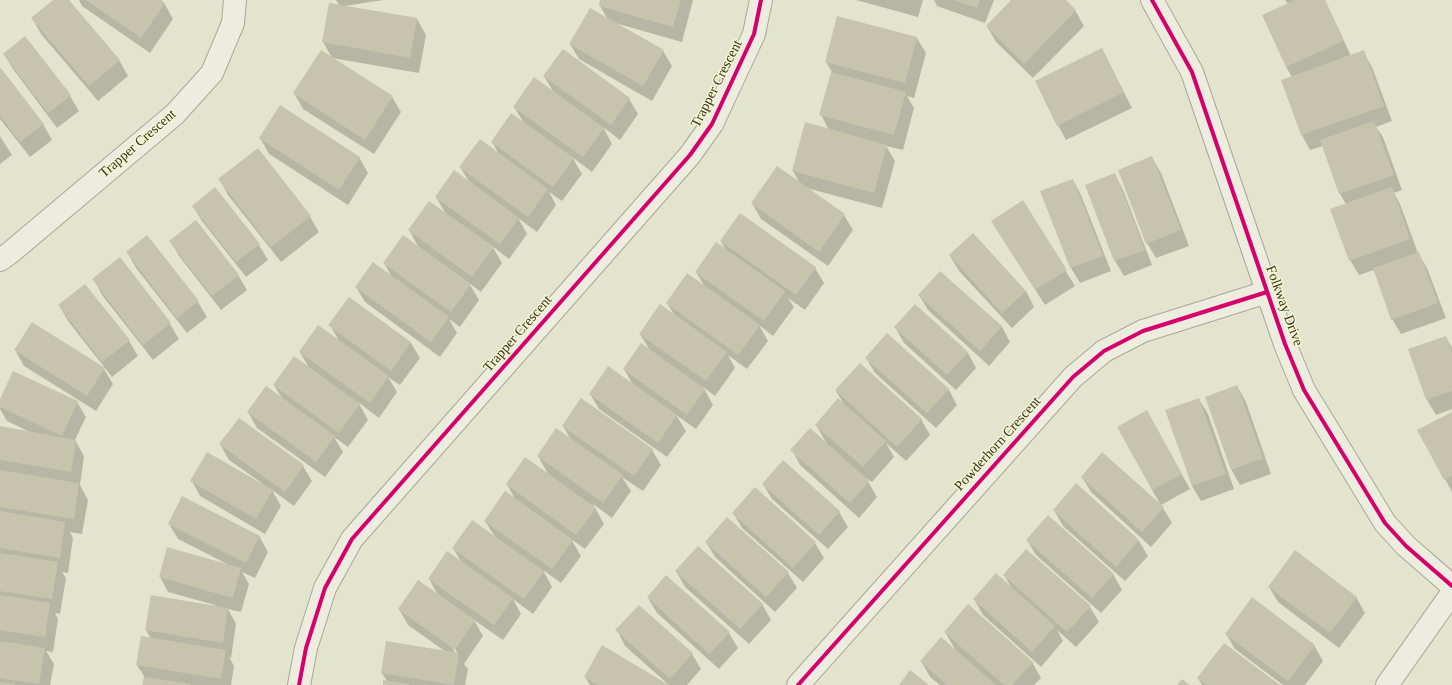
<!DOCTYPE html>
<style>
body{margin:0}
canvas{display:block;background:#e3e4cd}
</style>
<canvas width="1452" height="685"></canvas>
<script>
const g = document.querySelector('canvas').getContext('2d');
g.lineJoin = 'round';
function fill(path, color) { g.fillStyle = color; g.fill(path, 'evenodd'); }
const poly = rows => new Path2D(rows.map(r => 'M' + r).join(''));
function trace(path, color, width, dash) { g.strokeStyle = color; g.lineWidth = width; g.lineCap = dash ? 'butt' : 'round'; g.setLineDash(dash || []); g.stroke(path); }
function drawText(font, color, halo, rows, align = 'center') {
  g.font = font + ' "Times New Roman",serif'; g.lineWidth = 3; g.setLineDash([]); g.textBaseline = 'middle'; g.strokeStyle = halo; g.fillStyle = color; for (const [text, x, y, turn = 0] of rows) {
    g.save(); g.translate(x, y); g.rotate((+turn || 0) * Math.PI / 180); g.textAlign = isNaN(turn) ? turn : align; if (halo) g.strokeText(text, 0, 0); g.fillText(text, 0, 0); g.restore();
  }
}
const shadow = poly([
 [54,0,68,0,119,60,128,76,98,101,41,34,32,18],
 [79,0,159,0,164,3,173,19,150,53,82,6],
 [336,0,384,0,344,6,417,19,426,35,419,73,332,58,323,42,330,4,339,5],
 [601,0,693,0,682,42,615,23,663,51,672,66,652,101,579,59,570,44,608,20,600,6],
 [856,0,923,0,918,17],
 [934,0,994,0,985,23,937,6],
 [1012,0,1065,0,1075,10,1084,26,1033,78,996,42,987,26],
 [1285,0,1325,0,1351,56,1363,52,1372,67,1392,121,1376,127,1383,137,1402,190,1394,193,1400,204,1418,253,1427,268,1446,318,1401,334,1392,319,1374,270,1359,275,1350,260,1346,204,1340,194,1323,146,1310,150,1302,135,1292,77,1286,67,1288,4],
 [25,37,70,96,79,111,57,128,13,69,4,54],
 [917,38,926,53,914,98,907,96,914,108,903,150,886,146,895,161,882,208,806,188,844,215,853,230,828,266,761,219,752,203,800,184,793,171,829,130,821,115,832,72,826,62],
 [1102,49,1132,108,1066,140,1058,125],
 [0,68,43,124,52,140,30,157,0,119],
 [544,76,629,99,638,114,620,140,603,127,612,144,592,172,572,157,582,174,562,201,549,192,556,205,537,232,518,218,527,234,509,259,492,246,502,263,481,292,469,283,479,300,460,327,449,319,457,333,440,357,365,302,356,287,392,277,384,263,419,248,409,230,446,214,436,197,470,183,460,167,499,154,492,142,524,123,514,107,554,93],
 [294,93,392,97,401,112,374,154,303,109],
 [0,136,12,155,0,164],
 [260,138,359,157,368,173,348,205,269,154],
 [1152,158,1161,173,1189,246,1156,258,1147,243],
 [1115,175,1123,190,1152,265,1124,276,1115,261,1086,186],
 [220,180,310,217,319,232,281,262,228,195],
 [1073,180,1081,195,1111,271,1080,283,1071,268,1042,192],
 [1023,202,1075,286,1045,305,1001,236],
 [193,206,259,245,268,260,246,277,202,221],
 [171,241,238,275,247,290,221,310,179,256],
 [721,242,815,268,824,283,805,310,788,298,794,307,773,336,759,325,768,341,747,369,728,355,735,368,715,396,703,387,713,405,696,429,676,415,686,431,667,457,599,409,590,394,633,385,624,369,651,352,640,334,675,316,667,303,705,287,696,272,726,250],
 [127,252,198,302,207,317,187,333,136,268],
 [950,256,1026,291,1034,307,1012,328,959,271],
 [120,259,170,324,179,339,153,360,102,295,94,279],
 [940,272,1002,327,1010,342,989,366,928,310,919,295],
 [85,285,129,341,138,356,112,377,68,321,59,305],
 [349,298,411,343,420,358,400,385,388,377,397,392,379,418,358,402,368,420,348,447,334,437,343,452,325,477,257,428,248,412,283,400,274,385,310,370,300,352,339,341,330,325],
 [915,305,968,353,976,368,956,390,904,343,895,327],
 [887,334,949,390,957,405,936,428,875,373,866,358],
 [1446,337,1452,348,1452,409,1436,415,1427,400,1409,350],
 [15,350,104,369,113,384,96,411,24,366],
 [1237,386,1246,402,1271,474,1240,485,1231,469],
 [836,391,921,419,930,435,906,461,886,443,894,457,872,482,866,478,877,497,859,518,800,465,792,450,827,444,816,425,844,404],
 [1199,399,1208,414,1234,489,1201,501,1192,486],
 [0,402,77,402,86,417,75,440,84,456,80,485,88,500,82,534,70,532,73,538,68,573,62,572,66,578,60,614,55,613,58,619,53,652,46,651,54,664,50,685,0,685,0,427,30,432,7,421,0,409],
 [1452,413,1452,492,1445,479],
 [563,426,652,450,661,465,643,491,622,477,631,491,612,518,593,504,604,524,585,549,571,539,581,556,561,583,543,570,552,587,533,614,513,599,521,614,503,640,474,620,483,636,464,664,468,669,465,685,384,685,387,681,382,673,446,652,408,625,399,609,438,595,429,579,462,563,453,548,495,537,485,521,516,501,507,484,549,476,538,456,571,440],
 [453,645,458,654,456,654,451,646],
 [1155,426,1190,489,1161,505,1152,490],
 [220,444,303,466,312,481,294,506,272,490,281,506,265,534,200,496,192,481,262,485,263,484,229,460],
 [783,461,839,512,848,527,828,549,772,499,763,484],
 [1082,477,1163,508,1172,523,1151,547,1091,492],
 [1076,485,1139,541,1148,556,1125,581,1063,526,1054,510],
 [733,513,815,543,824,558,803,582,742,528],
 [169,524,259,536,268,552,255,578,242,572,249,584,241,612,228,609,236,624,231,658,229,657,234,666,231,685,143,685,145,678,137,665,151,639,146,630,151,596,215,606,215,605,168,592,160,577,227,564,178,539],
 [1027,540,1113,574,1122,590,1101,613,1036,555],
 [706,542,788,573,797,588,775,612,715,557],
 [676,571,762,604,771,620,749,644,685,587],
 [1004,575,1090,607,1099,622,1076,647,1057,630,1063,641,1041,667,983,615,974,599,1011,587],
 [1269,587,1356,597,1365,613,1339,648,1278,602],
 [648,598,729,633,738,648,719,669,657,613],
 [617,630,692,654,701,669,687,685,669,685,625,646],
 [945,632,1032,662,1041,678,1034,685,940,685,930,677,921,661,955,649],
 [1226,634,1314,645,1323,661,1305,685,1283,685,1235,649],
 [585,677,666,685,590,685],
 [1198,678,1278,685,1202,685]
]);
const building = poly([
 [53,0,69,0,120,60,89,86,31,18],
 [86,0,161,0,165,3,141,38],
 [600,0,681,0,673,27,599,6],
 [954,0,980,0,977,8],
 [1011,0,1066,0,1076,10,1024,64,986,26],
 [1295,0,1325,0,1343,41,1286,67,1262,15],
 [329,3,417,18,410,58,322,42],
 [590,8,664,50,643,86,569,44],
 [837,16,917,37,905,83,825,62],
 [25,36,71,95,48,113,3,54],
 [1102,48,1124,92,1057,126,1035,81],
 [563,49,630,98,611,125,543,76],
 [321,50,393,96,365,140,293,93],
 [1364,50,1384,106,1301,135,1281,80],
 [0,67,44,124,20,142,0,116],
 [831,72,906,92,894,135,819,115],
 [534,77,604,128,583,157,513,107],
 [280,105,360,157,339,190,259,138],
 [511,113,574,158,553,187,491,142],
 [1374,121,1394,175,1339,194,1320,140],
 [805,122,887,145,874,193,792,171],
 [480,139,548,189,528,217,459,167],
 [258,148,311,216,271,247,218,179],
 [1152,156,1181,230,1146,244,1118,170],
 [777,166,845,214,819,252,751,203],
 [454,170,519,218,500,244,435,197],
 [1115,173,1145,250,1114,261,1085,185],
 [1073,179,1103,256,1070,268,1040,191],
 [215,187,260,244,236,262,192,206],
 [1392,187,1410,239,1349,261,1330,209],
 [1023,200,1067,270,1035,290,991,221],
 [429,201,494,247,472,277,408,230],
 [740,213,816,267,796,295,720,241],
 [196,220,239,275,212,296,169,241],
 [973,233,1026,291,1002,313,949,255],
 [147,235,199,301,177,318,126,252],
 [403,235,471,284,451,312,383,263],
 [716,242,785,291,764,321,695,272],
 [1419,252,1438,303,1391,320,1373,268],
 [120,257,171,323,143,345,92,279],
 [373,262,449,317,431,342,355,287],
 [940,271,1002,326,980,351,918,295],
 [687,273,760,325,738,355,666,303],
 [85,284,130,340,102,362,58,305],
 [349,297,411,342,391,371,328,325],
 [660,304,727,352,706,381,639,334],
 [915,304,968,352,947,375,894,327],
 [32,322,105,368,87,396,14,350],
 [318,325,389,376,370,403,299,352],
 [887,333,949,389,927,413,865,358],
 [1446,336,1452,352,1452,391,1426,400,1408,349],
 [641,343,705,389,687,415,623,369],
 [294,356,360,404,339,433,273,385],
 [860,363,922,419,897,447,835,390],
 [608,366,677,415,658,443,589,394],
 [13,371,78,401,62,436,0,407,0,399],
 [1237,385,1263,458,1231,470,1205,397],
 [266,386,335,436,316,462,247,412],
 [581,398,653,449,634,476,562,426],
 [838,398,886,441,863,467,815,425],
 [1199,398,1226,474,1192,486,1165,410],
 [1147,410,1182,474,1152,490,1117,427],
 [1452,412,1452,475,1444,480,1417,430],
 [239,418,304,465,285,492,219,444],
 [0,426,76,440,71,472,0,460],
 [556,428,623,475,603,503,537,456],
 [810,428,869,481,850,503,790,450],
 [207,452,273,490,256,519,190,481],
 [1102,452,1164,507,1142,532,1081,477],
 [525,457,596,508,576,535,506,484],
 [783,460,840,511,819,535,762,484],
 [0,470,79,483,74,519,0,507],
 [1076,483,1139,540,1116,567,1053,510],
 [755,487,816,542,793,568,732,513],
 [505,491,573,540,552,569,484,521],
 [182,496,260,536,246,563,168,524],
 [0,511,65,522,60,558,0,548],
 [1048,515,1114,574,1092,598,1026,540],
 [727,517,789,572,766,597,705,542],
 [472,520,544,571,524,599,452,548],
 [698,546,763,604,740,629,675,571],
 [167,547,241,568,233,598,159,577],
 [1026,549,1091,606,1067,632,1003,575],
 [1295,550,1357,597,1330,633,1268,587],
 [447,551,513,598,494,625,428,579],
 [0,553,58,562,52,599,0,591],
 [996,573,1055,626,1032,652,973,599],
 [666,575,730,632,709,654,647,597],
 [418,580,475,620,455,650,398,609],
 [0,595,50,603,45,637,0,630],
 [151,595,228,608,223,643,145,630],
 [1252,597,1315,645,1288,681,1225,634],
 [968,604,1033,662,1012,685,1004,685,944,632],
 [639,605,693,653,670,679,615,630],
 [141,636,226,650,221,679,136,665],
 [941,637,996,685,947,685,920,661],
 [0,641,45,648,39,684,0,678],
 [386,641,459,653,454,685,381,673],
 [1224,643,1280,685,1207,685,1197,678],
 [602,645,669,685,598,685,584,677],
 [910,670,929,685,899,685],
 [144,677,191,684,191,685,142,685],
 [1182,679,1190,685,1177,685],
 [383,680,409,684,409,685,383,685],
 [0,682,15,684,15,685,0,685]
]);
const minor = poly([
 [0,260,11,252,175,114,212,73,233,23,235,0],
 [299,685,306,648,325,588,352,539,690,155,712,124,754,34,761,0],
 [798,685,1073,377,1104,351,1143,331,1267,292],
 [1387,685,1452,593]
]);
const tertiary = poly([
 [1152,0,1192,72,1285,344,1304,390,1385,523,1406,546,1452,586]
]);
const cycleway = poly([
 [1152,0,1192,72,1285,344,1304,390,1385,523,1406,546,1452,586],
 [299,685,306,648,325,588,352,539,690,155,712,124,754,34,761,0],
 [798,685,1073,377,1104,351,1143,331,1267,292]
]);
const streetNames = [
 ["Trapper Crescent",717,84,-63],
 ["Trapper Crescent",138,144,-41],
 ["Folkway Drive",1284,306,70],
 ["Trapper Crescent",518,334,-49],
 ["Powderhorn Crescent",998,444,-48]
];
fill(shadow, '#0003');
fill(building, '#c7c4ae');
trace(minor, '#a9a896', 24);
trace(tertiary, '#a9a896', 24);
trace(minor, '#ececdf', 22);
trace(tertiary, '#ececdf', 22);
trace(cycleway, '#d6006c', 4);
drawText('14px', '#38331e', '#f3f5d3', streetNames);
</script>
